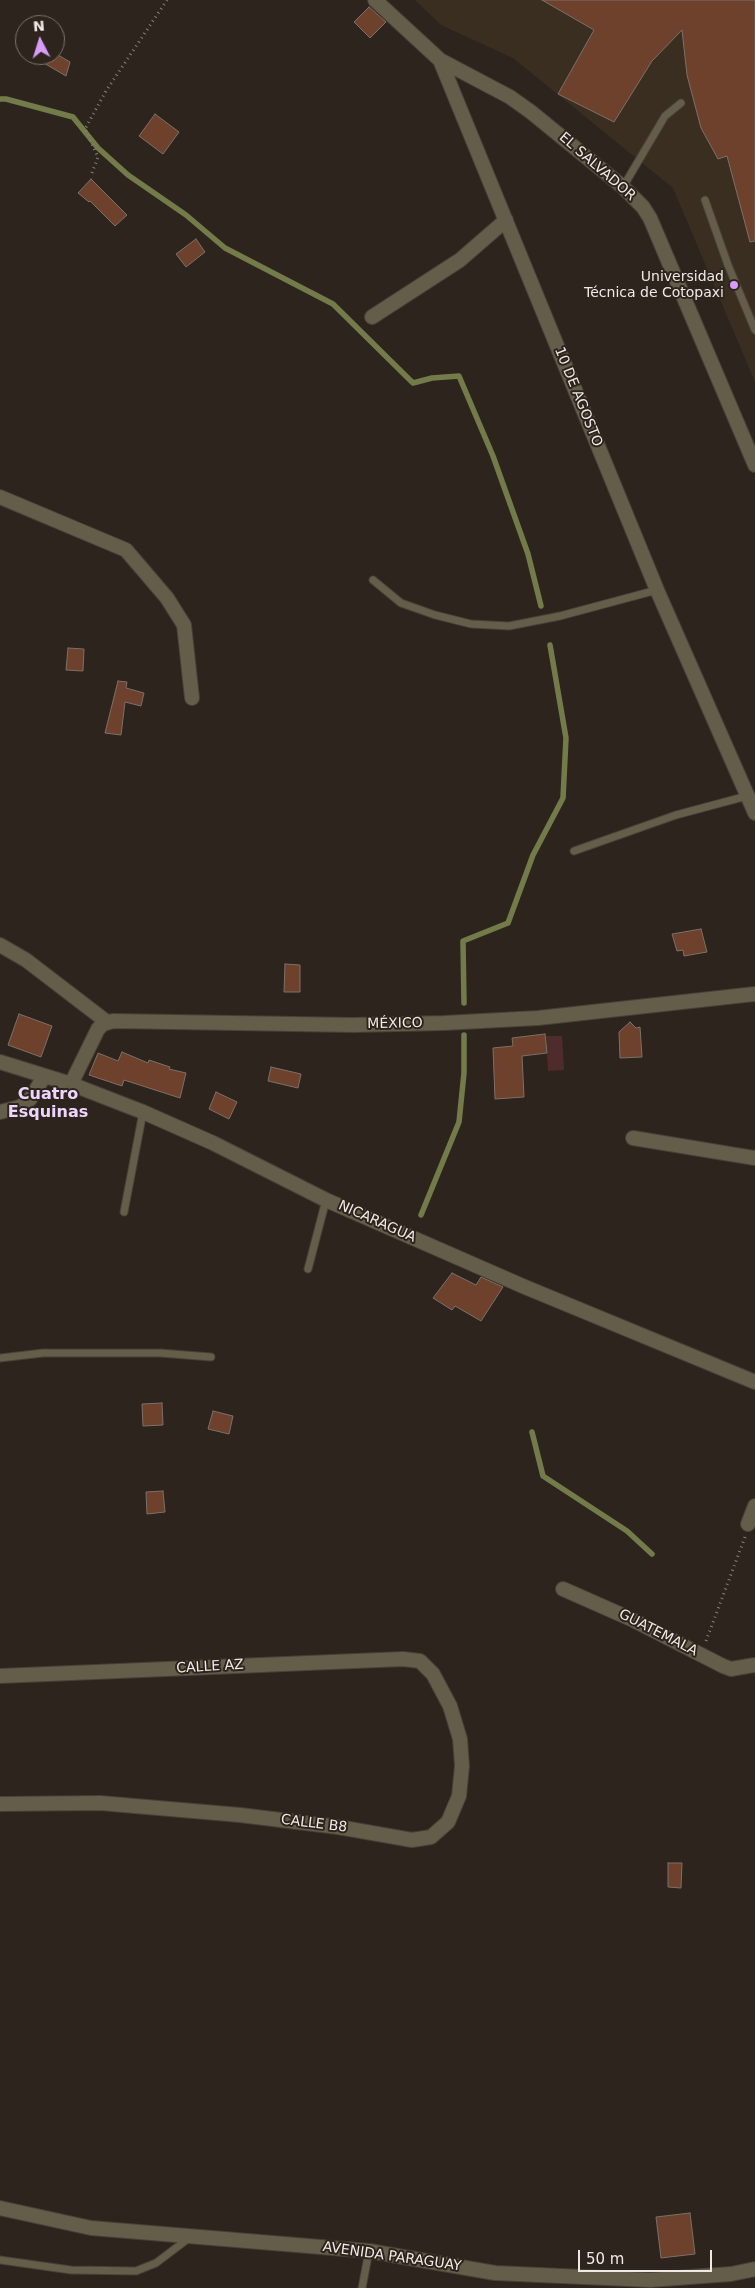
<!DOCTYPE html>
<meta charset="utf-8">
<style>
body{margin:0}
#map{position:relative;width:755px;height:2288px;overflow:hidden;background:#2d251d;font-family:"DejaVu Sans",sans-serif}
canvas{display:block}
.north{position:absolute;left:15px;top:15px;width:50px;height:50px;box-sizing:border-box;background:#2d251d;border:1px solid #7a736c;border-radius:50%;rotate:355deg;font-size:14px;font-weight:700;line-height:20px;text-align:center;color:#eee9e3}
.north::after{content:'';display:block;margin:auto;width:18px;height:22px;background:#d79bf9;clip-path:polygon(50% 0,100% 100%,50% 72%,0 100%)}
.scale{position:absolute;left:578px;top:2250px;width:134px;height:22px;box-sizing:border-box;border:2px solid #eee9e3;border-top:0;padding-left:6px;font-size:15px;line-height:18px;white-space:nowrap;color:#eee9e3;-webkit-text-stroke:4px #2d251d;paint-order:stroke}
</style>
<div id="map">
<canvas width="755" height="2288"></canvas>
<div class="north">N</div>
<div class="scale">50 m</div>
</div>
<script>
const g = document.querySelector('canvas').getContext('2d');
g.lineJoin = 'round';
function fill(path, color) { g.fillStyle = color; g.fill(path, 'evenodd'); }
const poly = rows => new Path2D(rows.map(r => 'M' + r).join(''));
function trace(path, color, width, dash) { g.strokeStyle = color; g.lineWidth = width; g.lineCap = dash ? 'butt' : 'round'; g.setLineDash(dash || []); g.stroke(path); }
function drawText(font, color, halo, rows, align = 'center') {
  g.font = font + ' "DejaVu Sans",sans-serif'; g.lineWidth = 4; g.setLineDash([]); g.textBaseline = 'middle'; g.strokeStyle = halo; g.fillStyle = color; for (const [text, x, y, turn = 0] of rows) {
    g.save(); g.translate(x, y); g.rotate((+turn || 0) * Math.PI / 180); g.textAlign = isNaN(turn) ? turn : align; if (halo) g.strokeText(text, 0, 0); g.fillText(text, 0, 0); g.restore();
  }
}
const built = poly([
 [415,0,755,0,755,382,673,188,513,58,441,25]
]);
const green = poly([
 [546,1036,562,1036,564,1070,548,1071]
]);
const stream = poly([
 [0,99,6,99,73,117,98,148,128,175,186,215,225,248,333,304,413,383,432,378,459,376,493,456,528,554,541,606],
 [464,1003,463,941,508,923,533,855,563,798,566,738,550,645],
 [421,1215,459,1122,464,1073,464,1035],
 [532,1432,543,1476,627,1531,652,1554]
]);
const building = poly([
 [542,0,755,0,755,241,750,242,727,156,718,159,701,128,687,75,682,30,652,61,614,122,558,94,594,30,542,0],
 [369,7,386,22,370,38,354,22,369,7],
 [30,55,58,55,70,62,66,76,30,55],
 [155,114,179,132,163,154,139,136,155,114],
 [91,179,127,215,115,226,90,201,89,202,78,193,91,179],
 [196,239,205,252,186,267,176,254,196,239],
 [68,648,84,649,83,671,66,670,68,648],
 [118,681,127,682,126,688,144,693,141,706,125,702,121,735,105,733,118,681],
 [701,929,707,952,684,956,683,950,677,951,672,934,701,929],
 [285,964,300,965,300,992,284,992,285,964],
 [19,1014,52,1026,41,1057,8,1045,19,1014],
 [630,1022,636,1028,640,1027,642,1057,620,1058,619,1032,630,1022],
 [545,1034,547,1053,522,1056,524,1097,495,1099,493,1048,513,1046,512,1038,545,1034],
 [122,1052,148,1063,149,1060,170,1067,169,1069,186,1073,180,1098,124,1080,122,1086,89,1075,98,1053,118,1061,122,1052],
 [271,1067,301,1074,298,1088,268,1081,271,1067],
 [216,1092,237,1102,229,1119,209,1109,216,1092],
 [452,1273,476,1285,481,1277,503,1287,481,1321,455,1306,452,1310,433,1298,452,1273],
 [162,1403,163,1425,143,1426,142,1404,162,1403],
 [213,1411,233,1416,229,1434,208,1429,213,1411],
 [163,1491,165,1512,147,1514,146,1492,163,1491],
 [668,1863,682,1863,681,1888,668,1887,668,1863],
 [690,2213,695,2254,661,2258,656,2217,690,2213]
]);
const path = poly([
 [92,173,98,157,85,129,106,91,167,0],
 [706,1641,745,1537]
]);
const lane = poly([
 [623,187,665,116,681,103],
 [705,200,728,265,755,330],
 [373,580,401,603,435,615,471,624,509,626,560,616,657,590],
 [574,851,676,815,747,796],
 [124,1212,143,1112],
 [308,1269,326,1200],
 [0,1358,43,1353,160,1353,211,1357],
 [0,2260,71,2270,136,2271,156,2263,189,2238],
 [362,2288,369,2251]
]);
const street = poly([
 [375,0,440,60,657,590,755,813],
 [440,60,510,97,531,112,623,187,643,207,650,218,755,465],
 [372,317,460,260,506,220],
 [0,497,126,550,167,598,184,625,192,698],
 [0,945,26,960,107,1022],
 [0,1062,71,1084,143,1112,213,1143,326,1200,525,1287,755,1382],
 [71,1084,98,1029,103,1024,113,1021,353,1025,444,1023,538,1018,755,994],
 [0,1112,20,1107,30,1099,44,1077],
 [633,1138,755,1158],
 [748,1524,755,1506],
 [563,1589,631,1619,723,1666,731,1669,755,1665],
 [0,1676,403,1659,420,1661,433,1674,450,1706,460,1739,462,1766,459,1796,448,1822,431,1837,412,1840,338,1827,240,1815,100,1803,0,1804],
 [0,2208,91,2228,369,2251,495,2273,650,2280,731,2274,755,2269]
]);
const markers = [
 [734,285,5,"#d79bf9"]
];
const streetNames = [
 ["EL SALVADOR",597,167,41],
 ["10 DE AGOSTO",578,397,68],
 ["MÉXICO",395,1024,-1],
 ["NICARAGUA",377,1222,24],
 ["GUATEMALA",658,1633,27],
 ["CALLE AZ",210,1667,-3],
 ["CALLE B8",314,1824,7],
 ["AVENIDA PARAGUAY",392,2257,8]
];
const poiNames = [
 ["Universidad",724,277],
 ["Técnica de Cotopaxi",724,293]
];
const quarterNames = [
 ["Cuatro",48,1095],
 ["Esquinas",48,1113]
];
fill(built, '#3a2e21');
fill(green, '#4e2c2b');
trace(stream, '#747b4a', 5.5);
fill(building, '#6d412c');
trace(building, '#7c706a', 1);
trace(lane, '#484039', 9);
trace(street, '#484039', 16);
trace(path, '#878079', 3, [1, 4]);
trace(lane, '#635d49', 7);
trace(street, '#635d49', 14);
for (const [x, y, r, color] of markers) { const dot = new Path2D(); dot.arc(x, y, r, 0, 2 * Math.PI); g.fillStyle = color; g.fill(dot); trace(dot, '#2d251d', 2); }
drawText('14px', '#eee9e3', '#2d251d', streetNames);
drawText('14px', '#eee9e3', '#2d251d', poiNames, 'right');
drawText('bold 16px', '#eed5fe', '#2d251d', quarterNames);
</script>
